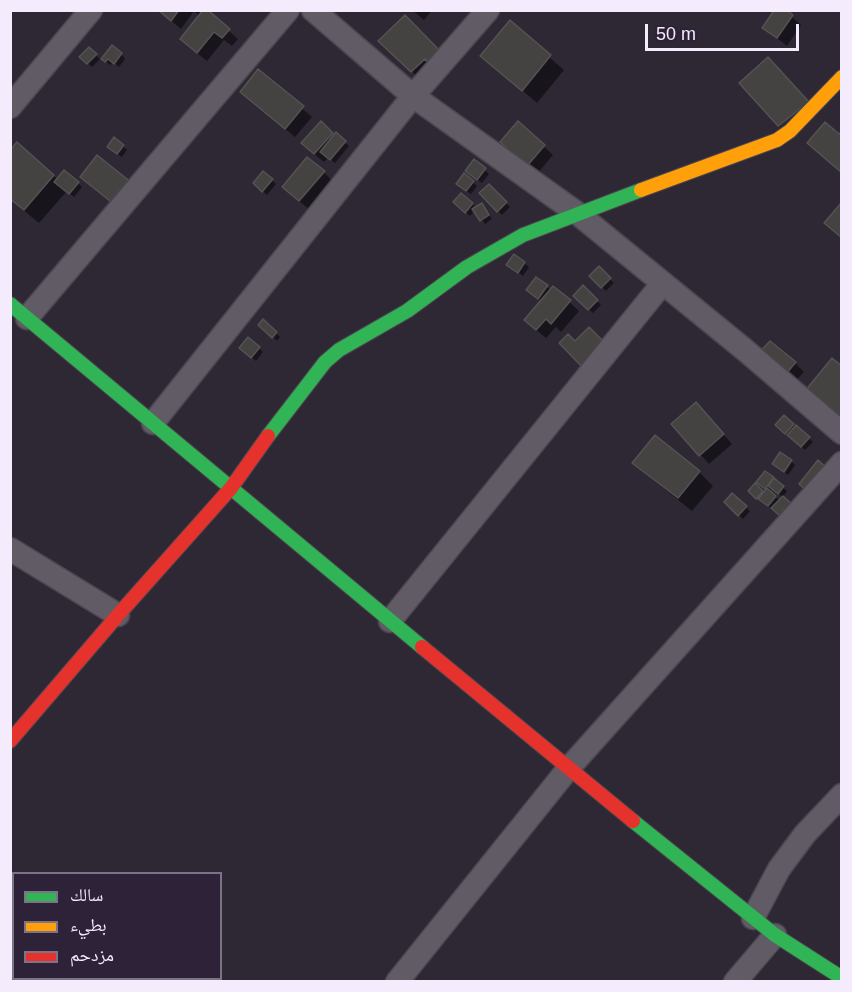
<!DOCTYPE html>
<meta charset="utf-8">
<style>
body{margin:0}
#map{position:relative;width:852px;height:992px;overflow:hidden;background:#2e2734;font-family:Helvetica,"Noto Naskh Arabic",sans-serif}
canvas{display:block}
.frame{position:absolute;inset:0;border:12px solid #f4ecfc;pointer-events:none}
.legend{position:absolute;left:12px;top:872px;width:210px;height:108px;box-sizing:border-box;background:#2e2239;border:2px solid #7d7387;margin:0;padding:8px 10px;list-style:none;font-size:18px;color:#f4ecfc}
.legend li{display:flex;align-items:center;gap:12px;height:30px}
.legend b{width:30px;border:2px solid #7d7387}
.scale{position:absolute;left:645px;top:24px;width:154px;height:27px;box-sizing:border-box;border:3px solid #f4ecfc;border-top:0;padding-left:8px;font-size:18px;line-height:21px;white-space:nowrap;color:#f4ecfc;-webkit-text-stroke:4px #2e2239;paint-order:stroke}
</style>
<div id="map">
<canvas width="852" height="992"></canvas>
<div class="frame"></div>
<ul class="legend">
<li><b style="height:8px;background:#30b455"></b>سالك</li>
<li><b style="height:8px;background:#ff9f0a"></b>بطيء</li>
<li><b style="height:8px;background:#e5322d"></b>مزدحم</li>
</ul>
<div class="scale">50 m</div>
</div>
<script>
const g = document.querySelector('canvas').getContext('2d');
g.lineJoin = 'round';
function fill(path, color) { g.fillStyle = color; g.fill(path, 'evenodd'); }
const poly = rows => new Path2D(rows.map(r => 'M' + r).join(''));
function trace(path, color, width, dash) { g.strokeStyle = color; g.lineWidth = width; g.lineCap = dash ? 'butt' : 'round'; g.setLineDash(dash || []); g.stroke(path); }
const shadow = poly([
 [158,10,205,10,238,39,232,46,224,40,207,61,191,48,200,17,194,11,181,29],
 [412,10,432,10,424,20],
 [769,10,784,10,801,25,787,46,764,28,774,14],
 [405,17,440,73,421,80,380,41],
 [510,23,564,70,537,103,482,56],
 [89,49,100,59,92,67,81,57],
 [121,54,125,59,119,67,113,62,110,65,103,59],
 [259,71,312,117,295,137,251,100],
 [518,123,553,155,537,174,502,142],
 [321,124,349,146,335,163,328,158,324,162,312,152],
 [17,144,58,180,78,183,82,187,74,197,67,191,39,223,10,199],
 [123,146,127,150,122,157,113,151],
 [474,161,489,174,482,183,471,175],
 [324,172,333,182,309,209,293,196],
 [264,173,276,184,267,195,255,183],
 [473,182,477,186,471,194,462,188],
 [489,186,510,207,502,215,481,193],
 [461,195,476,208,481,205,492,219,485,224,475,210,470,216,455,202],
 [515,256,529,267,523,276,513,269],
 [599,268,614,283,606,291,591,276],
 [536,279,551,290,554,288,579,311,561,332,556,327,546,338,535,329,542,301,532,294],
 [583,287,601,305,593,313,575,296],
 [263,321,280,337,277,341,260,324],
 [259,348,263,352,256,361,245,352],
 [770,362,795,363,804,372,794,383],
 [705,413,732,444,709,464,673,424],
 [784,417,813,442,805,450,777,425],
 [791,461,795,465,788,475,774,464],
 [634,462,699,472,713,486,692,511,648,476],
 [765,473,787,491,783,497,772,489,769,492,780,501,773,510,750,491,755,485,765,494,767,490,762,486],
 [732,495,750,511,743,519,726,502]
]);
const building = poly([
 [158,10,179,10,171,21,158,10],
 [203,10,208,10,230,29,222,38,214,32,197,53,180,39,203,10],
 [772,10,787,10,793,15,777,38,762,28,773,12,772,10],
 [405,15,442,53,430,65,425,59,411,72,378,41,405,15],
 [510,20,551,55,522,91,480,56,510,20],
 [112,45,122,53,114,64,108,59,105,62,101,59,112,45],
 [89,47,97,54,87,64,79,57,89,47],
 [768,57,809,102,778,126,739,83,768,57],
 [258,69,304,106,285,129,240,92,258,69],
 [321,121,333,133,314,154,301,143,321,121],
 [518,121,545,145,527,166,500,142,518,121],
 [825,122,839,134,842,131,842,173,807,143,825,122],
 [336,132,346,141,330,160,320,152,336,132],
 [114,137,124,145,117,154,107,147,114,137],
 [17,142,54,175,24,210,10,199,10,150,17,142],
 [97,155,132,183,115,205,80,177,97,155],
 [307,157,325,171,299,201,282,187,307,157],
 [474,159,486,168,477,180,465,171,474,159],
 [64,170,79,182,69,194,54,182,64,170],
 [263,171,273,179,262,192,253,183,263,171],
 [464,173,474,181,466,191,456,184,464,173],
 [489,184,507,202,497,212,479,193,489,184],
 [461,193,473,203,465,213,453,202,461,193],
 [842,202,842,238,824,223,842,202],
 [482,203,489,215,480,221,472,209,482,203],
 [514,254,525,262,518,273,506,265,514,254],
 [599,266,611,278,601,288,589,276,599,266],
 [536,277,548,285,538,299,526,290,536,277],
 [583,285,598,300,588,310,573,296,583,285],
 [553,286,571,300,551,324,546,319,536,330,524,320,553,286],
 [263,319,277,332,272,338,258,325,263,319],
 [589,327,609,347,585,370,559,343,568,334,575,341,589,327],
 [248,337,260,347,251,358,239,348,248,337],
 [770,341,796,362,785,375,759,353,770,341],
 [832,358,842,366,842,422,805,391,832,358],
 [696,402,724,434,699,456,671,424,696,402],
 [784,415,794,424,785,434,775,425,784,415],
 [796,425,810,437,801,447,787,435,796,425],
 [655,435,700,471,678,498,632,463,655,435],
 [780,452,792,460,784,472,772,464,780,452],
 [818,460,827,468,808,492,799,484,818,460],
 [765,471,774,477,765,489,756,482,765,471],
 [774,478,784,486,778,494,768,486,774,478],
 [755,483,763,491,756,499,748,491,755,483],
 [767,488,776,496,768,506,758,499,767,488],
 [732,493,747,506,738,516,724,502,732,493],
 [783,496,793,505,782,518,771,508,783,496]
]);
const street = poly([
 [313,10,413,96,577,213,745,350,842,433],
 [10,107,91,10],
 [27,318,288,10],
 [153,423,413,96,488,10],
 [10,549,118,615],
 [390,621,662,284],
 [753,918,779,869,805,834,842,795],
 [397,982,568,769,842,463],
 [735,982,775,935]
]);
const fast = poly([
 [10,304,422,647],
 [268,436,325,362,339,350,407,311,467,267,523,235,641,190],
 [633,821,775,935,842,978]
]);
const slow = poly([
 [641,190,777,140,790,131,842,77]
]);
const jam = poly([
 [422,647,633,821],
 [10,741,118,615,231,488,268,436]
]);
fill(shadow, '#0007');
fill(building, '#454341');
trace(building, '#565254', 1.5);
trace(street, '#4b4550', 25);
trace(fast, '#4b4550', 16);
trace(slow, '#4b4550', 16);
trace(jam, '#4b4550', 16);
trace(street, '#605b65', 22);
trace(fast, '#30b455', 14);
trace(slow, '#ff9f0a', 14);
trace(jam, '#e5322d', 14);
</script>
